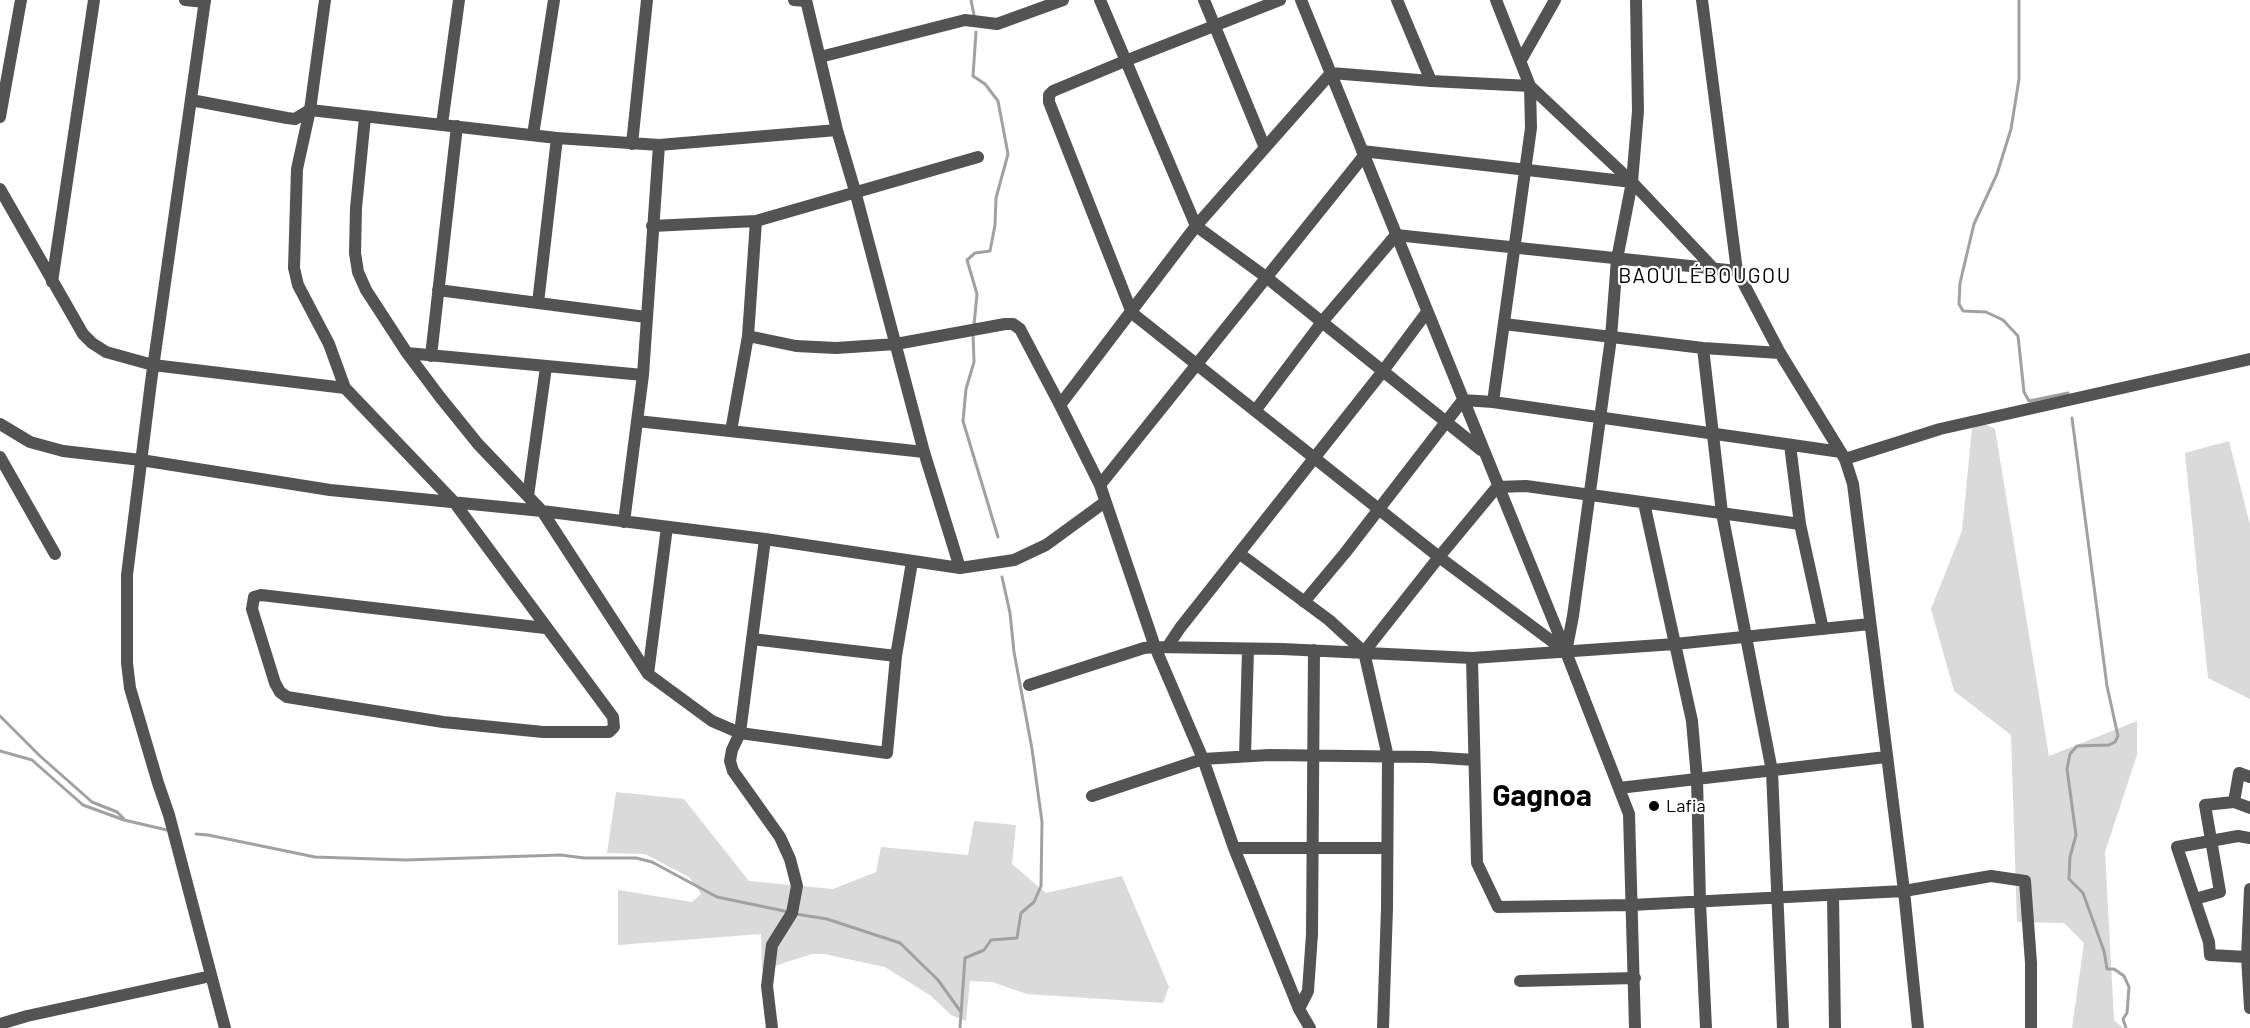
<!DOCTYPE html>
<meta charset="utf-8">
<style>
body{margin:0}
canvas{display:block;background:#fff}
</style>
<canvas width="2250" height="1028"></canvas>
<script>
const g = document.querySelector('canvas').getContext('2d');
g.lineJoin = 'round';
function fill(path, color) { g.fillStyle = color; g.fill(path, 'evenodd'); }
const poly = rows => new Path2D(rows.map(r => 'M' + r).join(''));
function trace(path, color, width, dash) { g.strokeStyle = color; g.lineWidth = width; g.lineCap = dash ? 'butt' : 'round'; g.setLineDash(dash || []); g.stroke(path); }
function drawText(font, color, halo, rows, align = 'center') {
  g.font = font + ' Barlow,sans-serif'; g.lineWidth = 4.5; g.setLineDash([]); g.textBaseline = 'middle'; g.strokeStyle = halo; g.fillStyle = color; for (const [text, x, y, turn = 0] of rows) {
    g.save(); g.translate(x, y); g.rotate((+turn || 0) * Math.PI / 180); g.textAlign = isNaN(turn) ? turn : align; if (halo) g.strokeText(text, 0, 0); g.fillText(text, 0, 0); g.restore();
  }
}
const green = poly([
 [1973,418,1995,429,2049,756,2137,721,2137,755,2105,852,2114,1020,2123,1028,2072,1028,2084,943,2064,923,2017,922,2011,735,1954,691,1931,609,1962,531],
 [2229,441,2250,525,2250,699,2208,678,2185,453],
 [616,792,684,799,749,881,833,889,876,872,881,847,968,855,974,821,1016,825,1012,864,1046,893,1122,876,1169,987,1163,1003,1027,994,992,982,970,981,966,1021,951,1015,931,996,885,967,824,954,812,954,762,970,761,934,618,945,618,890,692,902,701,894,689,877,645,854,607,853]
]);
const stream = poly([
 [971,0,974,15],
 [2019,0,2019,79,2011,129,1997,174,1974,224,1960,283,1959,304,1963,311,1986,312,2003,320,2018,336,2024,392,2029,401,2068,393],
 [974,325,977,294,967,260,975,253,990,251,995,225,996,198,1008,154,998,101,985,84,973,76,976,32],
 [973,334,974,362,966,389,963,421,998,537],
 [2072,418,2107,686,2118,736,2115,742,2109,745,2077,746,2070,754,2067,769,2076,835,2070,857,2069,879,2083,893,2104,951,2107,969,2114,969,2124,976,2129,987,2127,1013,2123,1019,2126,1028],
 [0,716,40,756,92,802,117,812,124,819],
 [0,751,32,760,83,805,124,820,167,830],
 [196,834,208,835,315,857,406,860,561,855,584,858,636,858,652,862,717,897,789,912],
 [796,914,827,919,900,943,938,980,961,1012],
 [960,1028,965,958,984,950,991,940,1017,938,1021,913,1034,902,1041,886,1042,822,1032,749,1014,652,1010,613,1002,577]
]);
const minor = poly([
 [185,0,205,2],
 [205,0,151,382,127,575,127,663,130,688,158,783,169,815,225,1028],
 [325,0,310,110,297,169,294,268,298,285,329,344,345,388,454,502,613,717,614,727,609,732,543,732,443,722,287,697,280,692,275,683,252,609,254,597,261,595,545,628],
 [794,0,806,1],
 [806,0,837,130,855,191,924,452,960,568],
 [1100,0,1196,226,1266,277,1481,450],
 [1204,0,1265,148],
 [1280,0,1125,61,1053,91,1049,95,1049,102,1132,313,1439,557,1565,651],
 [1301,0,1566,652,1629,814,1635,1028],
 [1397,0,1431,81],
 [1702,0,1737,271,1780,353,1845,459,1853,484,1904,891,1918,1028],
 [820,57,965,20,997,24,1063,0],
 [1521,60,1555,0],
 [191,100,287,118,295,119,310,110,557,138,659,145,837,130],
 [0,117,21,0],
 [365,117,356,208,355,253,358,272,366,290,407,353,440,397,478,444,542,511,648,674,712,721,740,733,887,753,896,656,912,562],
 [442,124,459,0],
 [533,135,554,0],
 [632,144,647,0],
 [1362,151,1632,182],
 [0,189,83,334,92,343,106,352,153,365,345,388],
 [652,226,756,221,978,157],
 [52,282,94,0],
 [438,290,646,317],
 [538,303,557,138],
 [1504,324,1703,348,1780,353],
 [748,336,796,346,836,348,896,344,1005,324,1013,324,1020,329,1060,405,1100,485,1155,647,1203,759,1234,848,1299,1009,1310,1028],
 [1703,348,1722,513,1772,771,1783,1028],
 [407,353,643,375],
 [431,356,457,126],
 [1493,402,1531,128,1530,86,1496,0],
 [1060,405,1196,226,1331,73,1431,81,1530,86,1632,182,1714,269],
 [1255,411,1322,322,1396,235,1737,271],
 [637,421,924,452],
 [0,424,30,442,63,451,141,460,330,490,542,511,765,539,960,568,1014,560,1046,545,1105,502],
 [731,431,748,336,756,221],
 [1790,445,1800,524,1823,629],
 [0,457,55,554],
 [1845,459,1940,429,2250,359],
 [1100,485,1363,157],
 [528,496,546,367],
 [1644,503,1692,721,1697,779,1700,902,1706,1028],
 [624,522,643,375,659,145],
 [765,539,740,733,732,750,730,761,733,771,780,837,790,859,797,886,792,913,772,945,767,986,772,1028],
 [1240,554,1329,620,1364,652,1388,757,1387,908,1383,1028],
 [1304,602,1345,553,1463,400,1493,402,1841,452],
 [752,639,896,656],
 [1168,646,1180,628,1383,371,1427,312],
 [1364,652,1439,557,1497,487,1526,486,1800,524],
 [1566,652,1573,616,1611,338,1617,259,1632,182,1638,111,1636,0],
 [1472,658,1477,863,1498,907,1631,905,1904,891,1991,876,2025,881,2031,963,2031,1028],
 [648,674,667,527],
 [1029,685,1144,648,1155,647,1282,649,1472,658,1675,644,1870,624],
 [1245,756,1248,649],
 [1619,788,1886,757],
 [1092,796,1203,759,1269,755,1429,757,1474,760],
 [2234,802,2239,773,2250,777],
 [2250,838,2238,836,2177,847,2209,942,2210,955,2247,957,2250,1008],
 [1234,848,1387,848],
 [1833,895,1835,1028],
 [2195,899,2220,892,2205,805,2234,802,2250,808],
 [2247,957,2250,889],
 [1520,981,1635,978],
 [1299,1009,1308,991,1312,934,1314,650],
 [0,1024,27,1016,211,976]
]);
const markers = [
 [1654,806,6,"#000"]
];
const poiNames = [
 ["Lafia",1666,806]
];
const quarterNames = [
 ["BAOULÉBOUGOU",1705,276]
];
const townNames = [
 ["Gagnoa",1542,796]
];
fill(green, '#dadada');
trace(stream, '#a1a1a1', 3);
trace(minor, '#535353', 12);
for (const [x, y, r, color] of markers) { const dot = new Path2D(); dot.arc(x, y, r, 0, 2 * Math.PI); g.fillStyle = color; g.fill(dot); trace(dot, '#fff', 2); }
drawText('18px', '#000', '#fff', poiNames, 'left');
g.letterSpacing = '1.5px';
drawText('21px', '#000', '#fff', quarterNames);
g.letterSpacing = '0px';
drawText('bold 30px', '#000', '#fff', townNames);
</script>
